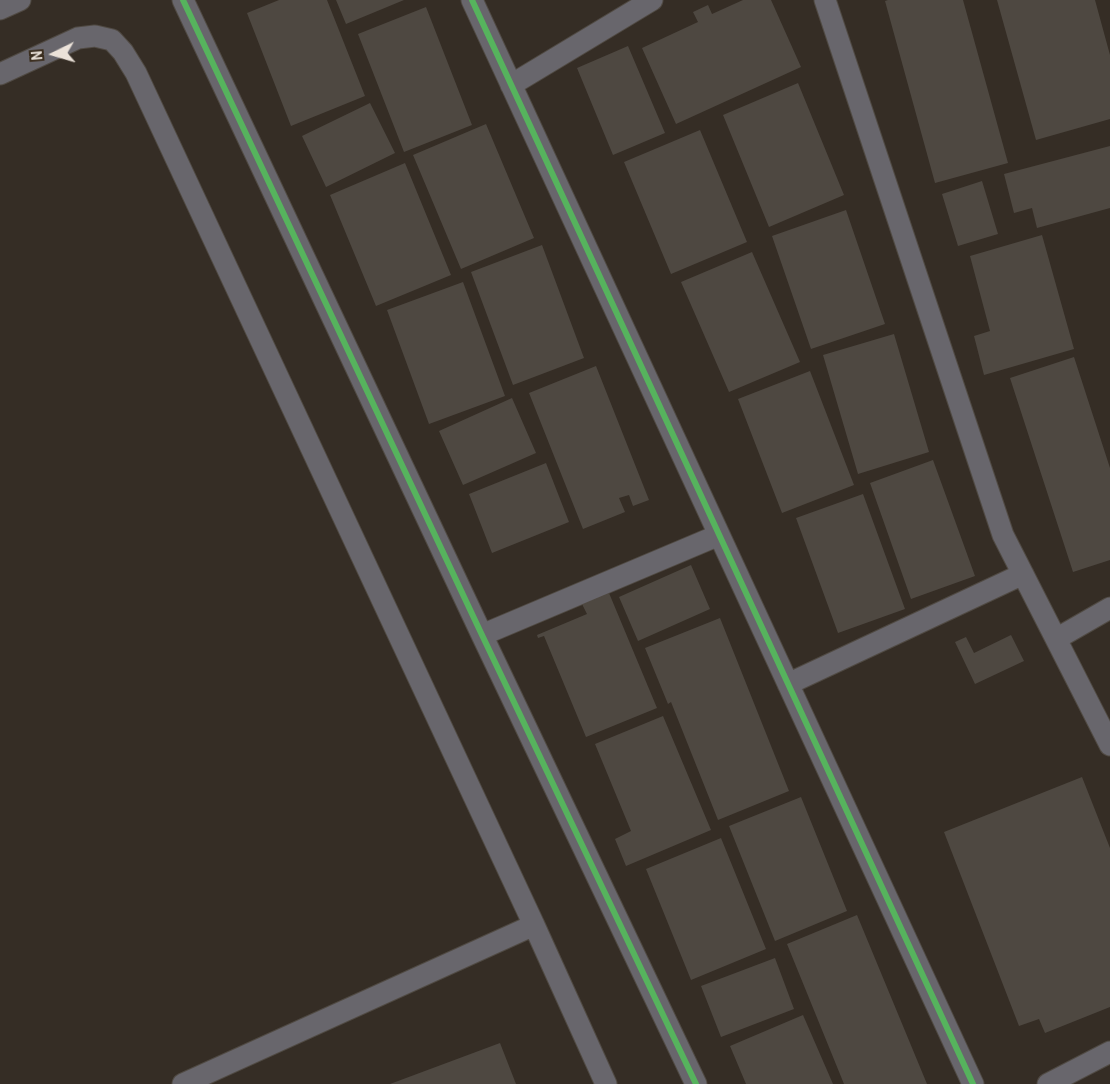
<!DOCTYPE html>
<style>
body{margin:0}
#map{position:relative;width:1110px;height:1084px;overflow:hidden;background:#352d25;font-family:"Archivo Narrow",sans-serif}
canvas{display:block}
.north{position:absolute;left:24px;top:24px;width:60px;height:60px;-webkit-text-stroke:4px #3b2e1f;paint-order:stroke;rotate:265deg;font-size:16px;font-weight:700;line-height:24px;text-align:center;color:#ebe2d9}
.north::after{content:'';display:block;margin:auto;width:21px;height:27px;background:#ebe2d9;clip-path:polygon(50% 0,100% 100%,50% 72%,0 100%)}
</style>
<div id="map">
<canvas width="1110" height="1084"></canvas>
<div class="north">N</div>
</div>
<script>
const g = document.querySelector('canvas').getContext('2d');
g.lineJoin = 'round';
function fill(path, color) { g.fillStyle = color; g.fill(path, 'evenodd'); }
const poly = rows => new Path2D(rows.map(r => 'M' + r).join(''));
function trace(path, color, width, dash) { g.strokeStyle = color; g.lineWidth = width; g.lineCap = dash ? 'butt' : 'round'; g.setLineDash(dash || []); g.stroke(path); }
const building = poly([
 [279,0,327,0,365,96,291,126,247,13],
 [336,0,404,0,346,24],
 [743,0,771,0,801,67,676,124,642,48,698,22,693,12,708,5,712,14],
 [888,0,963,0,1008,163,935,183,885,1],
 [997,0,1095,0,1110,55,1110,119,1036,140],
 [426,7,472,125,404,152,358,34],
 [628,46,665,133,613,155,577,68],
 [798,83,844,195,769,227,723,115],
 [370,103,395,153,326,187,302,136],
 [486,124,534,238,461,269,413,155],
 [700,130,747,242,671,274,624,162],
 [1110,146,1110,208,1037,228,1032,208,1014,213,1004,174],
 [405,163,451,275,376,306,330,195],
 [982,181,998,234,958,246,942,194],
 [846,210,885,324,811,349,772,236],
 [1042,235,1074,349,984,375,974,336,990,331,970,256],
 [542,245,584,358,513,385,471,272],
 [752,252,800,362,729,392,681,282],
 [463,282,505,396,429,424,387,310],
 [894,334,929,452,858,474,823,355],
 [1074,357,1110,468,1110,560,1073,572,1010,378],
 [596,366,649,500,633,506,629,495,619,498,625,512,583,529,529,393],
 [810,371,854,485,782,513,738,399],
 [512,398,536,453,463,485,439,431],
 [933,460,975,576,911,599,870,483],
 [546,463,569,522,492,553,469,494],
 [863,494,905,609,838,633,796,518],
 [691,565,710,609,638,641,619,597],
 [609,593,657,708,586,737,544,636,538,638,537,635,587,614,582,604],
 [720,618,789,791,718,820,671,702,668,704,645,648],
 [1011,635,1024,661,975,684,955,642,966,637,974,653],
 [663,716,711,830,626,866,615,839,631,831,595,744],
 [1082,777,1110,848,1110,1007,1045,1033,1039,1019,1019,1026,944,832],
 [801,797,847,911,775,941,729,826],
 [721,838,766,949,691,980,646,869],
 [857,915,927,1084,844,1084,787,944],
 [775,958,794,1009,721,1037,701,986],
 [803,1015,833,1084,746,1084,730,1046],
 [500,1043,516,1084,390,1084]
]);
const minor = poly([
 [183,0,482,635,696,1084],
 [472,0,973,1084],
 [825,0,1003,535,1110,745],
 [0,9,20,0],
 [0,74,78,38,95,36,112,40,123,52,136,73,534,925,183,1084],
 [511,85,652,0],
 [482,635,719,535],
 [1056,639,1110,608],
 [788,684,1023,574],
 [534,925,606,1084],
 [1048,1084,1110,1052]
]);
const cycleway = poly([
 [183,0,482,635,696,1084],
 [472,0,973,1084]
]);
fill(building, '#4e4841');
trace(minor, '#504a43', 23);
trace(minor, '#68666c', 21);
trace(cycleway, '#56b35d', 6);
</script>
